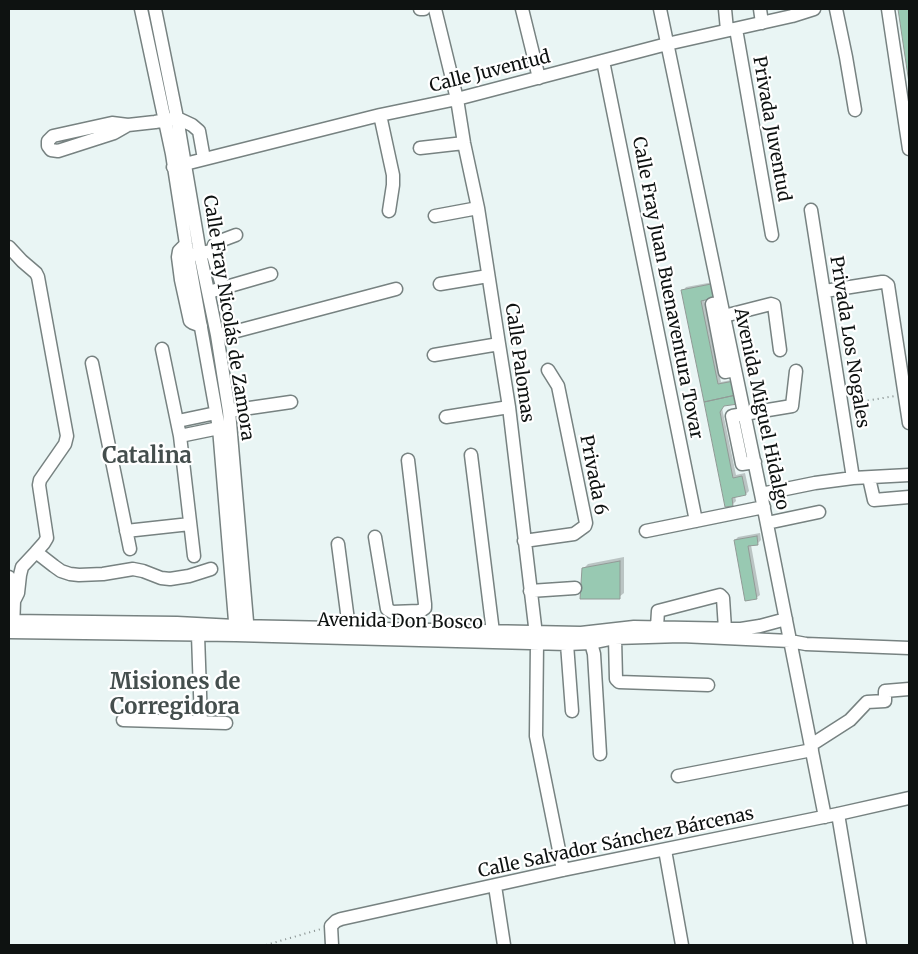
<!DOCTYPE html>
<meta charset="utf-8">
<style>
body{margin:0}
#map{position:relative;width:918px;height:954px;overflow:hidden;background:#e9f5f4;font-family:Merriweather,serif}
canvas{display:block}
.frame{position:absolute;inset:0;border:10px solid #0e1211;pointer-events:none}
</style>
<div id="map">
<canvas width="918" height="954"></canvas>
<div class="frame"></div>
</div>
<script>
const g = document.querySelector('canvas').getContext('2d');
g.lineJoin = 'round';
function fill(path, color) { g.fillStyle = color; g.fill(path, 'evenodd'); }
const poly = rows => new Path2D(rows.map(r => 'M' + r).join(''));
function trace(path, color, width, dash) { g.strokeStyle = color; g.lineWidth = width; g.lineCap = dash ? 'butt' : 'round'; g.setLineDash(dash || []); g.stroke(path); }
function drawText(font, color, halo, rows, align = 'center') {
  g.font = font + ' Merriweather,serif'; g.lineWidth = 4.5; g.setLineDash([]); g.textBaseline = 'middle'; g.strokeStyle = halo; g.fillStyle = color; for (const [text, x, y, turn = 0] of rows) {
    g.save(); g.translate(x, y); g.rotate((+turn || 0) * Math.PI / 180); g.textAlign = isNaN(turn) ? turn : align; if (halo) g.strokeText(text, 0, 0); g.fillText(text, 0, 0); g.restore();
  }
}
const shadow = poly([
 [899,9,909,9,909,75],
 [719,281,704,299,721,382,737,379,722,408,736,475,745,473,749,491,746,494,735,496,736,501,732,505,683,291,686,287],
 [760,533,761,540,758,543,751,545,760,595,756,598,735,540,738,537],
 [624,557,624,593,619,597,583,569,588,564]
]);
const building = poly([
 [898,9,909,9,909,83,898,9],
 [716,283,719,297,701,301,718,384,734,381,736,395,704,402,681,290,716,283],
 [736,395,738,404,724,406,720,412,733,478,742,476,746,495,732,498,733,506,725,507,704,402,736,395],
 [757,536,758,545,748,546,757,599,745,601,734,540,757,536],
 [620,561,620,599,580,599,582,568,620,561]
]);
const path = poly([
 [853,403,895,396],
 [266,945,321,929]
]);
const minor = poly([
 [141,9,172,154,186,244,219,428,236,633],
 [155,9,177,118,200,253,217,335,229,411,248,633],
 [420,9,424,9],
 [435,9,457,99,464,143,478,208,499,344,509,407,537,643,536,736,563,870],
 [522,9,539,78],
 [660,9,761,494,825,817],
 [725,9,727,30],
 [760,9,762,23],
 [836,9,846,57,855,110],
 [888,9,909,149],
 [736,29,772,235],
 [603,61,696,521],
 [380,115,393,175,393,185,389,211],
 [128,125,114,133,58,151,51,150,48,146,48,141,53,136,112,123,128,125,155,122,177,118,192,125,199,131,204,159],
 [420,148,464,143],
 [173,167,380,115,457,99,667,44,792,16,814,9],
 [811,210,853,478],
 [435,216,478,208],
 [186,244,179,251,178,257,181,280,190,321,193,323,201,326],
 [9,247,22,261,36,273,38,277,67,436,65,444,40,480,39,485,47,538,44,543,36,552],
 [212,251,214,245,220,241,236,235],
 [192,255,212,251,223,289],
 [440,284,488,276],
 [825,291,882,282,884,282,888,285,909,423],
 [209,292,271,274],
 [721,302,712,304,725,372,735,370],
 [724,316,771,304,774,305,780,350],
 [217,335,237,331,396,289],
 [162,349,180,436,194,556],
 [434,355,499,344],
 [92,363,130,549],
 [229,411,291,402],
 [446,417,509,407],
 [178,421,216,413],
 [180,436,219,428],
 [471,455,493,632],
 [755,462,742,464,732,416,792,406,796,371],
 [869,478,874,500,909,497],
 [761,494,815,483,853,478,909,475],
 [767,523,819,512],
 [126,531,190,524],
 [646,531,764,507],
 [375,537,387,609,392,612,419,611,422,610,425,608,425,604,408,460],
 [524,541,574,534,585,526,586,523,558,386,548,370],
 [338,544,349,628],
 [9,577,10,593,14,601,13,629],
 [530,591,575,588],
 [14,601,18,593,20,575,22,567,36,552,54,566,61,571,70,574,79,575,103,574,133,569,143,571,161,578,170,579,189,576,211,569],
 [9,621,177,623,235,626,581,633,634,627,741,629,760,626,786,619],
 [657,627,658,611,720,595,723,598,725,629],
 [9,632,236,635,567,644,591,643,615,638,681,636,790,641,806,644,909,648],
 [198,635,201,722],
 [615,638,616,679,619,682,708,685],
 [591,643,594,654,600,754],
 [567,644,572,711],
 [123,720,226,723],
 [811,745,850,720,867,702,885,701,885,691,909,689],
 [678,776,812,750],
 [838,814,860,945],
 [665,850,682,945],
 [495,886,504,945],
 [332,945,331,926,336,921,341,919,563,870,838,814,909,798]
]);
const streetNames = [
 ["Calle Juventud",490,72,-14],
 ["Privada Juventud",771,129,80],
 ["Calle Fray Juan Buenaventura Tovar",667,288,79],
 ["Calle Fray Nicolás de Zamora",228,318,81],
 ["Privada Los Nogales",849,342,81],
 ["Calle Palomas",519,363,82],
 ["Avenida Miguel Hidalgo",761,409,78],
 ["Privada 6",593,475,79],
 ["Avenida Don Bosco",400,622,1],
 ["Calle Salvador Sánchez Bárcenas",616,843,-12]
];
const districtNames = [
 ["Catalina",147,457],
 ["Misiones de",175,683],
 ["Corregidora",175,708]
];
fill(shadow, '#0003');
fill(building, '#98c9b2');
trace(building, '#919a96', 1);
trace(minor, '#778281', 15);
trace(path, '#848d8c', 2, [1, 4]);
trace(minor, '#fff', 12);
drawText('18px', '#0e1211', '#fff', streetNames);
drawText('bold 22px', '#444e4d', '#fff', districtNames);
</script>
